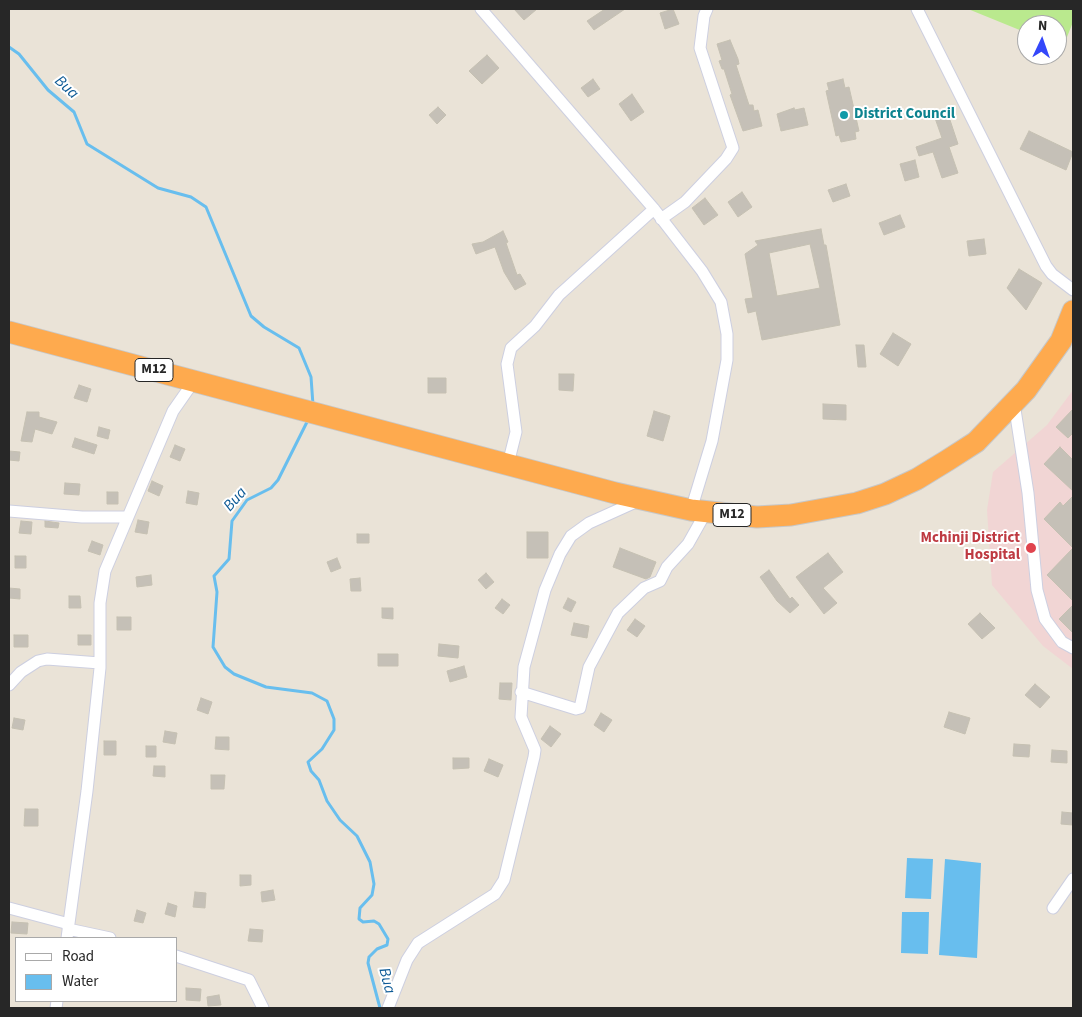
<!DOCTYPE html>
<style>
body{margin:0}
#map{position:relative;width:1082px;height:1017px;overflow:hidden;background:#eae3d7;font-family:"Source Sans 3",sans-serif}
canvas{display:block}
.frame{position:absolute;inset:0;border:10px solid #272727;pointer-events:none}
.legend{position:absolute;left:15px;top:937px;width:162px;height:65px;box-sizing:border-box;background:#fff;border:1px solid #a9a9a9;margin:0;padding:6px 9px;list-style:none;font-size:15px;color:#272727}
.legend li{display:flex;align-items:center;gap:10px;height:25px}
.legend b{width:25px;border:1px solid #a9a9a9}
.north{position:absolute;left:1017px;top:15px;width:50px;height:50px;box-sizing:border-box;background:#fff;border:1px solid #a9a9a9;border-radius:50%;rotate:3deg;font-size:14px;font-weight:700;line-height:20px;text-align:center;color:#272727}
.north::after{content:'';display:block;margin:auto;width:18px;height:22px;background:#3447fa;clip-path:polygon(50% 0,100% 100%,50% 72%,0 100%)}
</style>
<div id="map">
<canvas width="1082" height="1017"></canvas>
<div class="frame"></div>
<ul class="legend">
<li><b style="height:6px;background:#fff"></b>Road</li>
<li><b style="height:14px;background:#68beee"></b>Water</li>
</ul>
<div class="north">N</div>
</div>
<script>
const g = document.querySelector('canvas').getContext('2d');
g.lineJoin = 'round';
function fill(path, color) { g.fillStyle = color; g.fill(path, 'evenodd'); }
const poly = rows => new Path2D(rows.map(r => 'M' + r).join(''));
function trace(path, color, width, dash) { g.strokeStyle = color; g.lineWidth = width; g.lineCap = dash ? 'butt' : 'round'; g.setLineDash(dash || []); g.stroke(path); }
function drawText(font, color, halo, rows, align = 'center') {
  g.font = font + ' "Source Sans 3",sans-serif'; g.lineWidth = 4; g.setLineDash([]); g.textBaseline = 'middle'; g.strokeStyle = halo; g.fillStyle = color; for (const [text, x, y, turn = 0] of rows) {
    g.save(); g.translate(x, y); g.rotate((+turn || 0) * Math.PI / 180); g.textAlign = isNaN(turn) ? turn : align; if (halo) g.strokeText(text, 0, 0); g.fillText(text, 0, 0); g.restore();
  }
}
const medical = poly([
 [1073,390,1073,669,1043,646,992,585,987,510,993,472,1047,425]
]);
const pitch = poly([
 [968,9,1073,9,1073,22,1063,47,1057,45,1057,25,1027,25,1027,33]
]);
const water = poly([
 [907,858,933,859,931,899,905,898],
 [945,859,981,863,977,958,939,955],
 [902,912,929,912,928,954,901,953]
]);
const stream = poly([
 [9,47,19,54,48,90,74,112,87,144,158,188,191,197,206,207,251,316,264,327,299,348,311,377,313,405],
 [309,418,278,480,271,488,247,500,232,521,229,559,214,576,217,592,213,647,225,667,234,674,266,687,312,693,327,701,334,719,334,730,322,749,308,762,311,771,319,780,327,801,340,820,357,836,370,862,374,884,372,895,360,908,359,919,363,922,374,921,379,924,388,939,387,945,377,949,369,957,368,963,380,1008]
]);
const building = poly([
 [514,9,537,9,524,20,514,9],
 [605,9,625,9,594,30,587,21,605,9],
 [673,9,679,24,665,29,660,13,673,9],
 [730,40,738,59,739,64,736,65,749,105,753,105,754,111,758,110,762,126,743,131,730,95,732,94,724,69,722,69,719,61,722,60,717,44,730,40],
 [487,55,499,68,482,84,469,71,487,55],
 [593,79,600,89,588,97,581,88,593,79],
 [843,79,845,88,849,87,859,131,855,132,856,139,841,142,839,135,836,136,826,91,829,90,827,83,843,79],
 [632,94,644,112,631,121,619,104,632,94],
 [438,107,446,115,437,124,429,115,438,107],
 [794,108,795,110,804,108,808,125,781,131,777,114,794,108],
 [948,114,958,144,949,147,958,173,942,178,933,152,919,156,916,147,942,138,935,118,948,114],
 [1029,131,1073,152,1066,170,1020,149,1029,131],
 [915,160,919,177,905,181,900,164,915,160],
 [846,184,850,196,833,202,828,190,846,184],
 [742,192,752,207,738,217,728,202,742,192],
 [705,198,718,215,704,225,692,208,705,198],
 [900,215,905,227,884,235,879,223,900,215],
 [821,229,824,245,826,245,840,325,762,340,756,311,748,313,745,299,753,298,745,254,758,245,755,241,821,229],
 [810,244,820,288,777,296,769,253,810,244],
 [503,231,508,242,506,243,517,275,520,274,526,284,515,290,504,272,495,247,476,254,472,244,483,242,503,231],
 [984,239,986,254,969,256,967,241,984,239],
 [1019,269,1042,283,1026,310,1007,288,1019,269],
 [893,333,911,344,898,366,880,354,893,333],
 [856,345,864,345,866,367,858,367,856,345],
 [559,374,574,374,573,391,559,390,559,374],
 [428,378,446,378,446,393,428,393,428,378],
 [79,385,91,389,87,402,74,398,79,385],
 [823,404,846,405,846,420,823,419,823,404],
 [1073,409,1073,433,1068,438,1056,427,1073,409],
 [654,411,670,416,663,441,647,436,654,411],
 [27,412,39,412,39,417,57,422,52,434,35,429,32,442,21,441,27,412],
 [99,427,110,430,108,439,97,436,99,427],
 [75,438,97,445,94,454,72,447,75,438],
 [175,445,185,449,180,461,170,457,175,445],
 [1060,447,1073,460,1073,491,1044,464,1060,447],
 [9,451,20,452,19,461,9,460,9,451],
 [152,481,163,486,159,496,148,491,152,481],
 [65,483,80,484,79,495,64,494,65,483],
 [188,491,199,493,197,505,186,503,188,491],
 [107,492,118,492,118,504,107,504,107,492],
 [1073,496,1073,548,1044,519,1060,502,1063,506,1073,496],
 [138,520,149,522,147,534,135,532,138,520],
 [21,521,32,522,31,534,19,533,21,521],
 [45,521,59,523,58,528,45,527,45,521],
 [527,532,548,532,548,558,527,558,527,532],
 [357,534,369,534,369,543,357,543,357,534],
 [92,541,103,545,100,555,88,551,92,541],
 [620,548,656,562,650,577,646,579,613,567,620,548],
 [1073,548,1073,601,1047,575,1073,548],
 [828,553,843,572,823,588,837,603,824,614,796,577,828,553],
 [15,556,26,556,26,568,15,568,15,556],
 [337,558,341,568,331,572,327,562,337,558],
 [769,570,790,599,792,597,799,605,790,613,777,601,760,577,769,570],
 [486,573,494,582,486,589,478,580,486,573],
 [151,575,152,585,137,587,136,577,151,575],
 [360,578,361,591,351,591,350,579,360,578],
 [9,588,20,589,20,599,9,598,9,588],
 [69,596,80,596,81,608,69,608,69,596],
 [568,598,576,602,571,612,563,608,568,598],
 [502,599,510,605,503,614,495,608,502,599],
 [1073,605,1073,633,1059,619,1073,605],
 [382,608,393,608,393,619,382,618,382,608],
 [980,613,995,628,982,639,968,624,980,613],
 [117,617,131,617,131,630,117,630,117,617],
 [635,619,645,626,637,637,627,630,635,619],
 [574,623,589,626,587,638,571,635,574,623],
 [14,635,28,635,28,647,14,647,14,635],
 [78,635,91,635,91,645,78,645,78,635],
 [439,644,459,646,458,658,438,656,439,644],
 [378,654,398,654,398,666,378,666,378,654],
 [464,666,467,677,450,682,447,671,464,666],
 [500,683,512,683,511,700,499,699,500,683],
 [1035,684,1050,697,1040,708,1025,695,1035,684],
 [201,698,212,702,208,714,197,710,201,698],
 [949,712,970,718,965,734,944,727,949,712],
 [601,713,612,720,604,732,594,725,601,713],
 [14,718,25,720,23,730,12,728,14,718],
 [550,726,561,734,551,747,541,739,550,726],
 [165,731,177,733,175,744,163,742,165,731],
 [216,737,229,737,229,750,215,749,216,737],
 [104,741,116,741,116,755,104,755,104,741],
 [1014,744,1030,745,1029,757,1013,756,1014,744],
 [146,746,156,746,156,757,146,757,146,746],
 [1052,750,1067,751,1067,763,1051,762,1052,750],
 [453,758,469,758,469,768,453,769,453,758],
 [489,759,503,765,498,777,484,771,489,759],
 [154,766,165,766,165,777,153,776,154,766],
 [211,775,225,775,224,789,211,789,211,775],
 [25,809,38,809,38,826,24,826,25,809],
 [1062,812,1073,813,1073,825,1061,824,1062,812],
 [240,875,251,875,251,885,240,886,240,875],
 [273,890,275,900,262,902,261,892,273,890],
 [195,892,206,893,205,908,193,907,195,892],
 [168,903,177,906,175,917,165,914,168,903],
 [137,910,146,913,143,923,134,921,137,910],
 [12,922,28,923,27,934,11,933,12,922],
 [250,929,263,930,262,942,248,941,250,929],
 [186,988,201,989,200,1001,186,1000,186,988],
 [219,995,221,1005,208,1006,207,997,219,995]
]);
const street = poly([
 [481,9,654,209,702,271,721,302,727,334,727,360,712,441,691,510],
 [917,9,1046,266,1052,274,1073,290],
 [661,219,685,202,726,159,733,148,700,48,704,16,707,9],
 [1014,403,1028,493,1037,590,1045,619,1062,642,1073,648],
 [508,464,516,432,507,364,511,348,535,326,559,295,654,209],
 [9,511,82,517,127,517],
 [9,685,21,672,38,661,47,659,100,663],
 [521,692,576,709,580,708,589,667,618,613,644,588,660,581,667,567,688,544,706,512],
 [9,908,69,924],
 [1053,908,1073,879],
 [68,929,110,938],
 [67,938,87,791,100,668,100,603,105,571,173,411,194,381],
 [176,956,249,980,263,1008],
 [56,1008,57,1001],
 [388,1008,407,960,418,943,495,894,504,880,534,757,535,750,521,717,524,667,545,590,560,554,571,536,589,523,640,500]
]);
const highway = poly([
 [9,332,615,493,691,510,757,517,791,515,857,503,885,494,917,479,948,460,976,442,1026,390,1061,341,1073,311]
]);
const markers = [
 [844,115,5,"#0f9aa8"],
 [1031,548,6,"#e0444e"]
];
const shields = [
 [154,370,38],
 [732,515,38]
];
const shieldNames = [
 ["M12",154,370],
 ["M12",732,515]
];
const cultureNames = [
 ["District Council",854,115]
];
const healthNames = [
 ["Mchinji District",1020,539],
 ["Hospital",1020,556]
];
const waterNames = [
 ["Bua",66,88,43],
 ["Bua",236,500,-49],
 ["Bua",386,981,75]
];
fill(medical, '#f1d5d4');
fill(pitch, '#bae98e');
fill(water, '#68beee');
trace(stream, '#68beee', 3);
fill(building, '#c5c0b7');
trace(building, '#c5c0b2', 1);
trace(street, '#cdcfe0', 13);
trace(highway, '#c7c7c7', 23);
trace(street, '#fff', 11);
trace(highway, '#feaa4e', 21);
for (const [x, y, r, color] of markers) { const dot = new Path2D(); dot.arc(x, y, r, 0, 2 * Math.PI); g.fillStyle = color; g.fill(dot); trace(dot, '#fff', 2); }
for (const [x, y, w] of shields) { const box = new Path2D(); box.roundRect(x - w / 2, y - 11.5, w, 23, 4); g.fillStyle = '#fff'; g.fill(box); trace(box, '#272727', 1); }
drawText('bold 14px', '#272727', null, shieldNames);
drawText('bold 15px', '#0d838f', '#fff', cultureNames, 'left');
drawText('bold 15px', '#be3a42', '#fff', healthNames, 'right');
drawText('italic 16px', '#0c5995', '#fff', waterNames);
</script>
